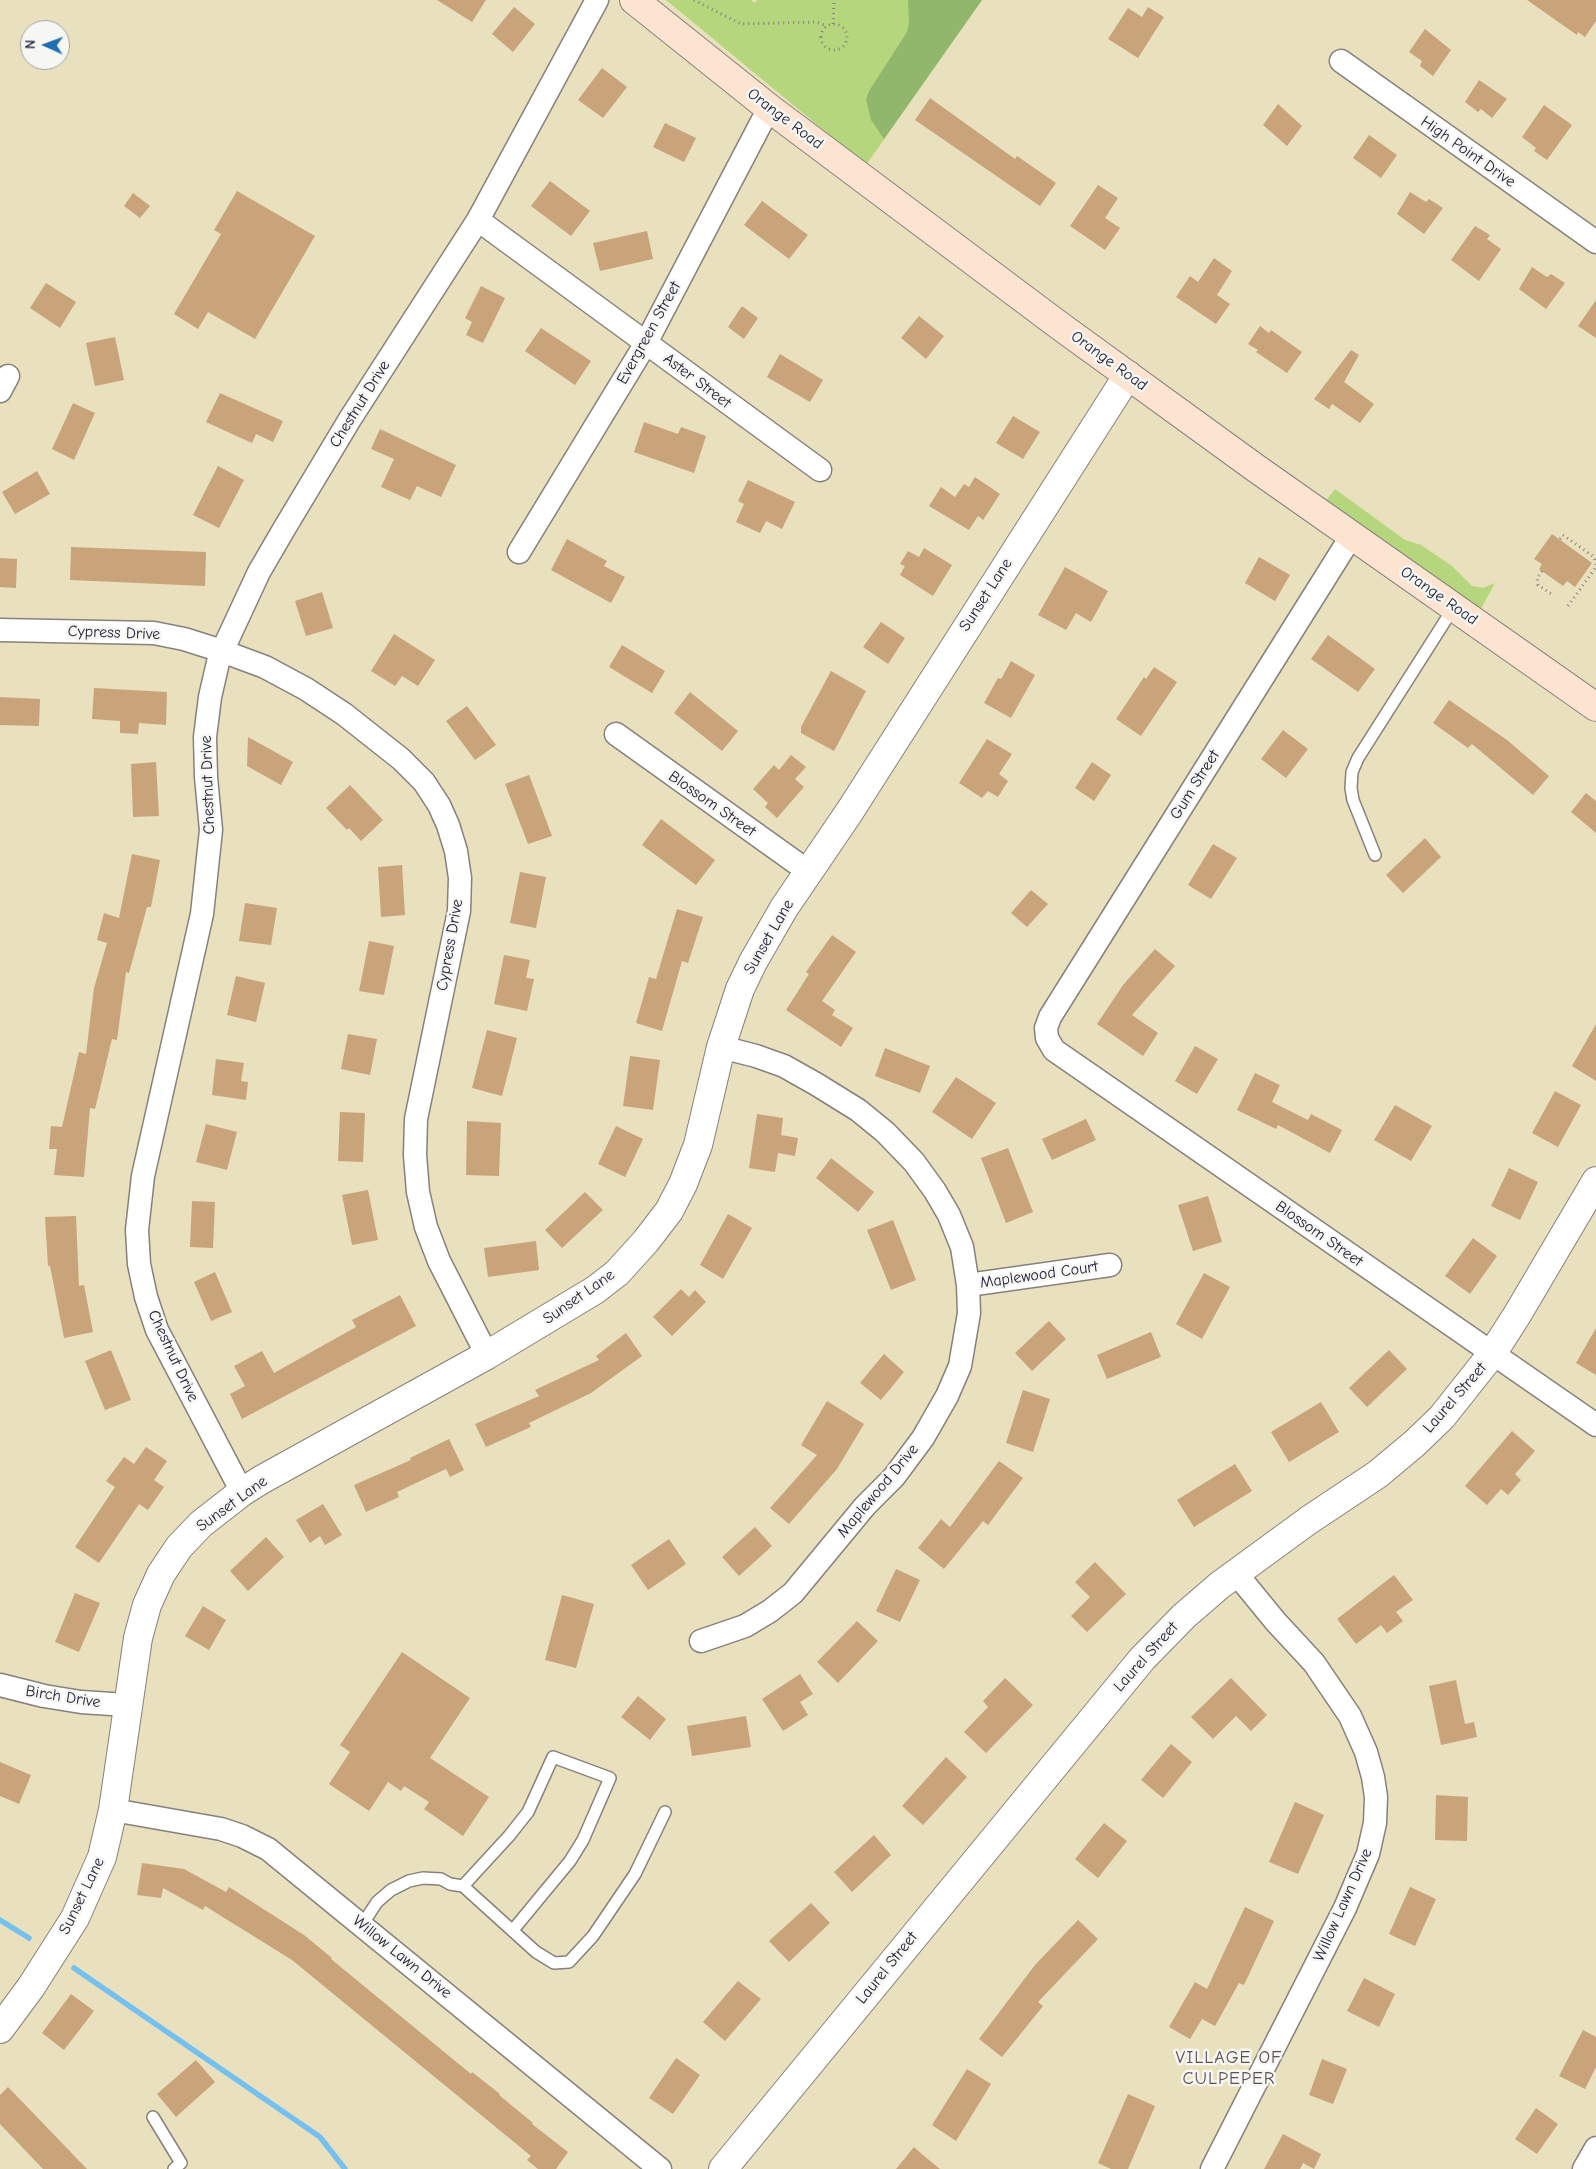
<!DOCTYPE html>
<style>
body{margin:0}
#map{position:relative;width:1596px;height:2169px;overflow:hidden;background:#e9e0be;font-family:"Comic Neue",sans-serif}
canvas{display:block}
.north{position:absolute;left:20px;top:20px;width:50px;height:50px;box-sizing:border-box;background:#f6f6f2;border:1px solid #a1a1a9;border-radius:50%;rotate:272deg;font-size:14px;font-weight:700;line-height:20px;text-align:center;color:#22223b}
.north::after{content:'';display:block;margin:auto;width:18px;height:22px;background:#1f6fb2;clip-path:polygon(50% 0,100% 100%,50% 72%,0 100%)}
</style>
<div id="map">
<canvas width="1596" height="2169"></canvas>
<div class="north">N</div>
</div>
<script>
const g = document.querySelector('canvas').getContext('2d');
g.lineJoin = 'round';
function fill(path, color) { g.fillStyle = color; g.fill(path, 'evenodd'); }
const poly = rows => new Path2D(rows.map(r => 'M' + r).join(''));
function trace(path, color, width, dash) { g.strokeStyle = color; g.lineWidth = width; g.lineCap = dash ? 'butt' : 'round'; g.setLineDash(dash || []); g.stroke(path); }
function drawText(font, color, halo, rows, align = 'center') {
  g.font = font + ' "Comic Neue",sans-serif'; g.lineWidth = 5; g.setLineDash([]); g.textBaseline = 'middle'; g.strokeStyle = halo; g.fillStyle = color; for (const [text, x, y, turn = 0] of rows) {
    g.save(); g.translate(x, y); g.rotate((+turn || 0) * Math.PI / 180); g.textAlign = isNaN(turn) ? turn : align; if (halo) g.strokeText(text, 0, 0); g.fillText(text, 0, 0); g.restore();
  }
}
const green = poly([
 [666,0,751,0,755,3,757,0,982,0,866,165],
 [1335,489,1405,540,1421,545,1452,566,1472,586,1483,588,1495,583,1478,614,1323,505]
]);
const forest = poly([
 [908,0,982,0,884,139,871,120,866,99,869,91,907,32,909,22]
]);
const stream = poly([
 [0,1920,29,1938],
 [74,1968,320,2137,345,2169]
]);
const building = poly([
 [437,0,486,0,472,22],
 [1527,0,1596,0,1596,21,1585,37,1578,32,1577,35],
 [514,7,535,24,513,52,492,34],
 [1148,7,1164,17,1138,58,1108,39,1128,8,1142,17],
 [1425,29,1451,50,1433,76,1420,66,1422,61,1409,52],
 [602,68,627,87,603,118,578,100],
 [1479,80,1507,99,1492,118,1481,109,1478,112,1465,102],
 [930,98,1015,159,1017,156,1056,183,1040,206,915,120],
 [1278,104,1302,126,1287,146,1263,125],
 [1544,105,1572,125,1547,160,1534,151,1536,148,1522,137],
 [665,123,696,138,684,162,653,147],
 [1369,135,1397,155,1381,178,1353,158],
 [550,181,590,211,571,236,531,206],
 [1098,185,1118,198,1105,218,1120,228,1105,250,1070,226],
 [237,191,315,236,255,339,208,312,198,329,174,314,221,234,214,230],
 [1410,192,1426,202,1429,199,1443,208,1424,234,1397,214],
 [133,193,150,206,140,218,124,206],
 [762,201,808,235,789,259,744,225],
 [1475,226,1490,235,1487,239,1501,249,1479,281,1451,260],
 [647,231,653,259,600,271,593,243],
 [1214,258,1232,271,1217,295,1230,304,1216,324,1176,297,1190,276,1198,282],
 [1532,267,1547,277,1551,274,1565,283,1546,309,1519,289],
 [46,283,76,302,60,328,30,308],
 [481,286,505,298,483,343,466,335,472,322,465,318],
 [1596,300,1596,338,1578,326],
 [742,306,758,318,744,339,728,327],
 [919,316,944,336,926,359,901,338],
 [1260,326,1269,333,1271,330,1302,352,1287,373,1256,352,1258,350,1248,344],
 [541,328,591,361,575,385,525,351],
 [115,337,124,380,95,386,86,343],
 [1351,350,1359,355,1344,382,1374,404,1360,423,1332,404,1329,409,1314,399],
 [780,354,823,380,810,402,767,377],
 [220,393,283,421,273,442,256,434,252,443,206,422],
 [73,403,95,413,74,460,52,449],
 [1013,416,1040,432,1023,459,996,443],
 [644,422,678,434,681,427,706,436,694,473,634,452],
 [380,429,456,465,441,497,417,486,410,500,381,487,394,459,371,449],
 [218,466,244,480,219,528,193,515],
 [37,471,50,494,15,514,2,492],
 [975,477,1000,494,983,520,978,516,969,530,929,506,941,487,955,497,964,484,969,487],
 [748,480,795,502,782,529,766,521,760,533,736,522,744,504,738,501],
 [1552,534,1592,563,1575,587,1567,581,1563,586,1539,569,1542,564,1534,559],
 [567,539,607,561,604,566,625,577,611,603,551,570],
 [71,547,206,552,205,586,70,580],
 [924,548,952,565,933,596,900,575,905,566,900,564,908,551,919,557],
 [1259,557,1290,575,1275,601,1245,583],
 [0,558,17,559,16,588,0,587],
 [1065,567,1108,591,1091,622,1076,613,1066,630,1038,615],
 [322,592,333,628,306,636,295,601],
 [881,622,905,638,888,664,863,647],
 [394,634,435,660,418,686,402,676,395,686,371,671],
 [1328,635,1375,669,1358,692,1311,659],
 [622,645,665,671,652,693,609,667],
 [1011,661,1035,675,1011,718,984,703,998,678,1001,679],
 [1154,667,1177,682,1141,736,1116,719,1144,677,1146,679],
 [831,671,866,691,834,751,801,733,801,727],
 [94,688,167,692,166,725,139,723,138,734,120,733,120,721,92,719],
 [690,692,738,731,722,751,674,713],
 [0,697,40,699,39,726,0,725],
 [1449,700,1507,740,1549,776,1533,795,1472,744,1468,748,1433,723],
 [467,706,496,745,475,760,446,721],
 [1283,730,1308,749,1286,778,1261,759],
 [248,737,293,762,281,785,247,766],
 [987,739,1012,754,999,774,1008,781,998,797,988,791,982,798,959,783],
 [791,755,806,767,795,779,804,787,777,818,765,807,768,803,753,789,774,765,779,770],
 [156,762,159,816,133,817,131,764],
 [1092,762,1111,775,1094,801,1075,788],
 [529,775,552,836,528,844,505,784],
 [350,785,383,820,361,841,349,828,347,830,326,808],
 [1586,793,1596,801,1596,833,1571,812],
 [661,819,715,860,696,885,642,845],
 [1425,838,1441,857,1403,893,1386,875],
 [1213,844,1237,858,1211,899,1188,885],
 [132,854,160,860,151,907,147,907,129,973,126,972,117,1040,112,1039,95,1109,90,1108,84,1177,54,1175,57,1149,49,1149,51,1126,62,1127,79,1052,86,1054,94,988,107,943,97,940,104,913,119,918],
 [402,865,405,915,381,917,378,867],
 [520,872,546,877,536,928,510,923],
 [1031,890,1048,904,1027,927,1011,913],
 [245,903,277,908,271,945,239,941],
 [677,909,703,917,688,963,682,961,662,1031,636,1023,649,977,656,979],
 [832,935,856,952,822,1001,835,1010,832,1015,853,1028,841,1047,786,1010,809,974,806,972],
 [369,941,394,946,384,995,359,991],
 [1155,949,1175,966,1132,1015,1158,1033,1143,1056,1097,1024,1123,985],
 [504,955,530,960,526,978,534,979,527,1011,494,1004],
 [236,976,265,983,256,1022,227,1015],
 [1596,1024,1596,1081,1572,1066],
 [487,1030,517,1038,502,1096,472,1088],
 [348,1034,377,1039,370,1075,341,1069],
 [1195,1046,1218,1059,1197,1094,1175,1081],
 [885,1048,930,1066,920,1093,875,1076],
 [630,1056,660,1060,653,1110,623,1106],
 [216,1059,244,1063,241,1081,248,1082,246,1100,212,1095],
 [1255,1073,1280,1085,1272,1102,1308,1120,1311,1114,1342,1130,1330,1153,1278,1125,1276,1129,1237,1110],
 [956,1077,996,1103,972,1139,932,1112],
 [1555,1091,1581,1105,1558,1147,1532,1133],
 [1395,1105,1432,1126,1411,1161,1374,1140],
 [340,1112,365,1113,363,1162,338,1161],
 [757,1114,783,1118,781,1135,798,1138,795,1156,778,1153,775,1172,749,1168],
 [1086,1119,1096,1140,1052,1160,1042,1139],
 [467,1121,501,1123,499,1176,466,1175],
 [206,1124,237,1132,227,1170,196,1162],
 [616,1126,643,1139,625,1177,598,1164],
 [1008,1148,1033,1212,1006,1223,981,1158],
 [831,1158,874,1192,858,1212,816,1178],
 [1509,1168,1538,1182,1520,1220,1491,1206],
 [368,1190,378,1240,352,1245,342,1195],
 [585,1192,603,1210,562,1248,545,1230],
 [1208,1196,1222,1242,1193,1251,1178,1205],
 [192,1201,215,1202,213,1248,190,1247],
 [728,1214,752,1228,723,1279,700,1265],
 [76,1216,79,1286,84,1285,93,1332,64,1338,50,1266,48,1266,45,1217],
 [893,1220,916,1280,891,1290,867,1230],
 [1473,1238,1497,1256,1470,1294,1445,1276],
 [536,1241,539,1270,488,1277,484,1248],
 [215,1272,232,1312,211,1321,194,1282],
 [1204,1273,1230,1287,1202,1339,1176,1324],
 [681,1289,689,1297,695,1290,706,1302,672,1336,653,1317],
 [400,1295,416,1326,242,1419,230,1394,245,1386,234,1366,262,1351,274,1373,356,1327,352,1320],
 [1049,1321,1066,1339,1032,1371,1015,1353],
 [1596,1328,1596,1375,1576,1363],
 [1151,1332,1161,1357,1107,1379,1097,1355],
 [626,1333,642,1356,591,1393,529,1423,531,1427,486,1447,475,1424,539,1396,535,1390,599,1360,596,1356],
 [111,1350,131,1400,105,1410,85,1361],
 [1389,1350,1407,1369,1367,1407,1349,1388],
 [884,1354,904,1372,881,1400,860,1383],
 [1023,1390,1050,1399,1033,1452,1006,1443],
 [827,1401,864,1424,837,1469,789,1524,770,1508,817,1455,801,1445],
 [1321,1402,1339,1432,1289,1462,1271,1432],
 [1512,1431,1535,1451,1515,1474,1521,1480,1508,1495,1501,1489,1487,1505,1465,1486],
 [449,1439,464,1470,450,1477,446,1469,397,1492,399,1497,366,1512,354,1485,411,1460,410,1458],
 [146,1447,167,1461,154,1480,164,1487,148,1510,139,1504,99,1563,75,1547,115,1487,106,1481,124,1457,134,1464],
 [999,1461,1023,1478,988,1525,983,1521,944,1569,918,1548,941,1519,950,1527],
 [1235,1464,1252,1491,1194,1527,1177,1500],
 [323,1504,342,1535,325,1545,320,1536,310,1543,296,1520],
 [755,1527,772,1546,739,1576,722,1557],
 [266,1537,284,1557,248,1591,230,1571],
 [669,1539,686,1564,648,1590,631,1565],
 [1095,1562,1126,1594,1087,1632,1071,1616,1090,1597,1075,1582],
 [896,1569,920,1580,900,1622,876,1611],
 [1394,1575,1413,1600,1396,1612,1403,1621,1387,1633,1381,1625,1356,1644,1337,1619],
 [75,1593,100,1603,79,1652,55,1642],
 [562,1595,594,1604,576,1668,545,1660],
 [203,1606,226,1620,209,1650,185,1636],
 [857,1621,878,1641,838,1683,817,1662],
 [402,1652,470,1698,430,1758,489,1797,463,1836,424,1809,429,1802,404,1786,401,1791,388,1782,369,1811,329,1784,350,1752,340,1745],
 [800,1674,813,1694,800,1702,808,1715,783,1731,762,1699],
 [1005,1678,1033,1705,986,1753,964,1732,988,1707,983,1701],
 [1231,1678,1267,1715,1251,1731,1236,1716,1213,1739,1191,1717],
 [1456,1680,1465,1724,1474,1722,1477,1737,1441,1745,1429,1686],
 [638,1696,666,1719,650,1740,621,1717],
 [746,1716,751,1747,692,1756,687,1726],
 [1171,1744,1192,1762,1163,1798,1141,1780],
 [946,1757,967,1777,923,1825,902,1806],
 [0,1762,31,1775,19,1804,0,1796],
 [1436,1795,1468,1797,1467,1841,1435,1840],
 [1295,1802,1324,1815,1298,1874,1269,1862],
 [1104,1823,1127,1841,1098,1878,1075,1859],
 [874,1835,891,1855,852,1892,834,1872],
 [142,1863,184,1869,226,1892,229,1887,304,1935,332,1958,331,1959,471,2074,472,2072,500,2094,499,2095,533,2123,532,2124,568,2152,556,2169,538,2169,527,2160,531,2156,292,1960,205,1906,203,1910,163,1888,161,1898,137,1895],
 [1410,1887,1436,1899,1415,1946,1389,1934],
 [811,1903,830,1923,789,1962,769,1941],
 [1245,1907,1274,1921,1244,1985,1239,1983,1215,2026,1202,2019,1190,2039,1169,2027,1195,1982,1207,1989],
 [1078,1920,1098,1939,1038,2002,1043,2006,1002,2057,979,2039,1035,1965],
 [1364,1978,1395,1994,1379,2027,1347,2011],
 [738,1981,761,1999,725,2041,703,2022],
 [71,1994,94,2011,64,2050,42,2033],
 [1583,2030,1596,2037,1596,2067,1585,2089,1559,2076],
 [676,2058,700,2075,673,2114,649,2098],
 [1322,2059,1347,2069,1333,2104,1309,2095],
 [196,2060,215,2082,176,2117,157,2094],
 [967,2069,991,2084,956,2141,932,2125],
 [8,2087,87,2169,43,2169,0,2124,0,2095],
 [1128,2094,1155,2106,1128,2169,1111,2169,1098,2163],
 [1536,2108,1558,2124,1537,2154,1515,2139],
 [1283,2134,1321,2154,1314,2169,1303,2163,1300,2169,1264,2169],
 [914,2147,923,2155,940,2169,896,2169]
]);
const path = poly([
 [694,0,741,24,816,22,827,26],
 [833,24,834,0],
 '821 37a13 13 0 1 1 26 0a13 13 0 1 1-26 0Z',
 [1560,539,1563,535,1594,557,1596,565],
 [1542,571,1537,578,1538,585,1553,595],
 [1568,606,1596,567]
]);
const service = poly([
 [1375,855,1353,800,1351,788,1352,772,1358,758,1454,607],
 [463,1886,536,1952,554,1963,569,1962,593,1936,635,1874,665,1812],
 [362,1925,377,1902,391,1890,409,1881,423,1878,441,1879,450,1884,463,1886,509,1836,528,1812,553,1757,610,1778,583,1840,570,1861,513,1930],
 [153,2117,181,2163,174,2169]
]);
const minor = poly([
 [1341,61,1596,242],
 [478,220,820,470],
 [0,391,8,376],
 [1352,535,1050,1017,1046,1028,1047,1038,1054,1050,1596,1425],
 [519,552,646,343,769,108],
 [0,630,154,633,184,639,222,651,265,667,306,689,344,714,401,759,424,782,439,805,448,825,456,851,460,878,459,911,416,1119,415,1155,418,1192,426,1227,439,1261,487,1355],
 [616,734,809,872],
 [968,1285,1110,1265],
 [242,1492,157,1330,146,1297,139,1264,137,1230,143,1176,202,914,211,830,206,777,205,737,210,697,219,658,259,572,284,529,350,419,478,220,597,0],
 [701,1641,745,1626,770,1611,793,1593,865,1506,894,1477,923,1438,947,1396,960,1366,969,1313,968,1285,962,1247,949,1215,935,1191,914,1162,885,1132,858,1110,816,1084,784,1066,756,1056,721,1047],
 [0,1685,44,1696,81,1702,127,1705],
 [113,1810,221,1829,242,1836,268,1849,660,2169],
 [1212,2169,1345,1908,1368,1854,1375,1823,1376,1797,1373,1777,1366,1752,1350,1716,1314,1663,1276,1622,1235,1572],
 [1584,2169,1596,2148]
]);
const tertiary = poly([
 [0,2029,31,1987,75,1918,102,1857,113,1810,138,1638,147,1605,161,1574,179,1547,201,1524,242,1492,261,1480,487,1355,595,1290,617,1273,646,1241,669,1211,683,1184,698,1145,721,1047,740,989,753,962,784,908,850,811,1128,375],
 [723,2169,1142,1659,1184,1616,1220,1585,1309,1520,1378,1474,1415,1443,1442,1417,1492,1354,1517,1315,1596,1181]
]);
const secondary = poly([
 [634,0,769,108,1060,326,1257,469,1596,707]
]);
const streetNames = [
 ["Orange Road",785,119,37],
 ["High Point Drive",1468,152,35],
 ["Evergreen Street",649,333,-61],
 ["Orange Road",1109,361,36],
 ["Aster Street",697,381,37],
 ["Chestnut Drive",360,404,-58],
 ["Sunset Lane",986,595,-57],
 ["Orange Road",1439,596,35],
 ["Cypress Drive",114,633,2],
 ["Chestnut Drive",208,785,-92],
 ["Gum Street",1195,785,-58],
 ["Blossom Street",712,804,35],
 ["Sunset Lane",769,937,-60],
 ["Cypress Drive",450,945,-80],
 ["Blossom Street",1319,1234,35],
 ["Maplewood Court",1039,1275,-8],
 ["Sunset Lane",579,1297,-35],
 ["Chestnut Drive",173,1356,65],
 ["Laurel Street",1455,1398,-49],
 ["Maplewood Drive",878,1491,-50],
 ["Sunset Lane",232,1504,-36],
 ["Laurel Street",1146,1657,-48],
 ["Birch Drive",63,1697,9],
 ["Sunset Lane",82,1896,-64],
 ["Willow Lawn Drive",1343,1905,-66],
 ["Willow Lawn Drive",402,1957,39],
 ["Laurel Street",887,1968,-51]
];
const neighbourhoodNames = [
 ["VILLAGE OF",1229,2058],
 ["CULPEPER",1229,2079]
];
fill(green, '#b5d67d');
fill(forest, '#90b76c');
trace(stream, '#75c0ef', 5.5);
fill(building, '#c9a47a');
trace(service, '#86817c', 14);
trace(minor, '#86817c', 25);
trace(tertiary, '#86817c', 30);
trace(secondary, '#86817c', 30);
trace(path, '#86817c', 3, [1, 4]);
trace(service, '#fff', 11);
trace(minor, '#fff', 22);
trace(tertiary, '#fff', 28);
trace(secondary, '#fde4d1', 28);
drawText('16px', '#22223b', '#f6f6f2', streetNames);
g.letterSpacing = '1px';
drawText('18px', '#5c5051', '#f6f6f2', neighbourhoodNames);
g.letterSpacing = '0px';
</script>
